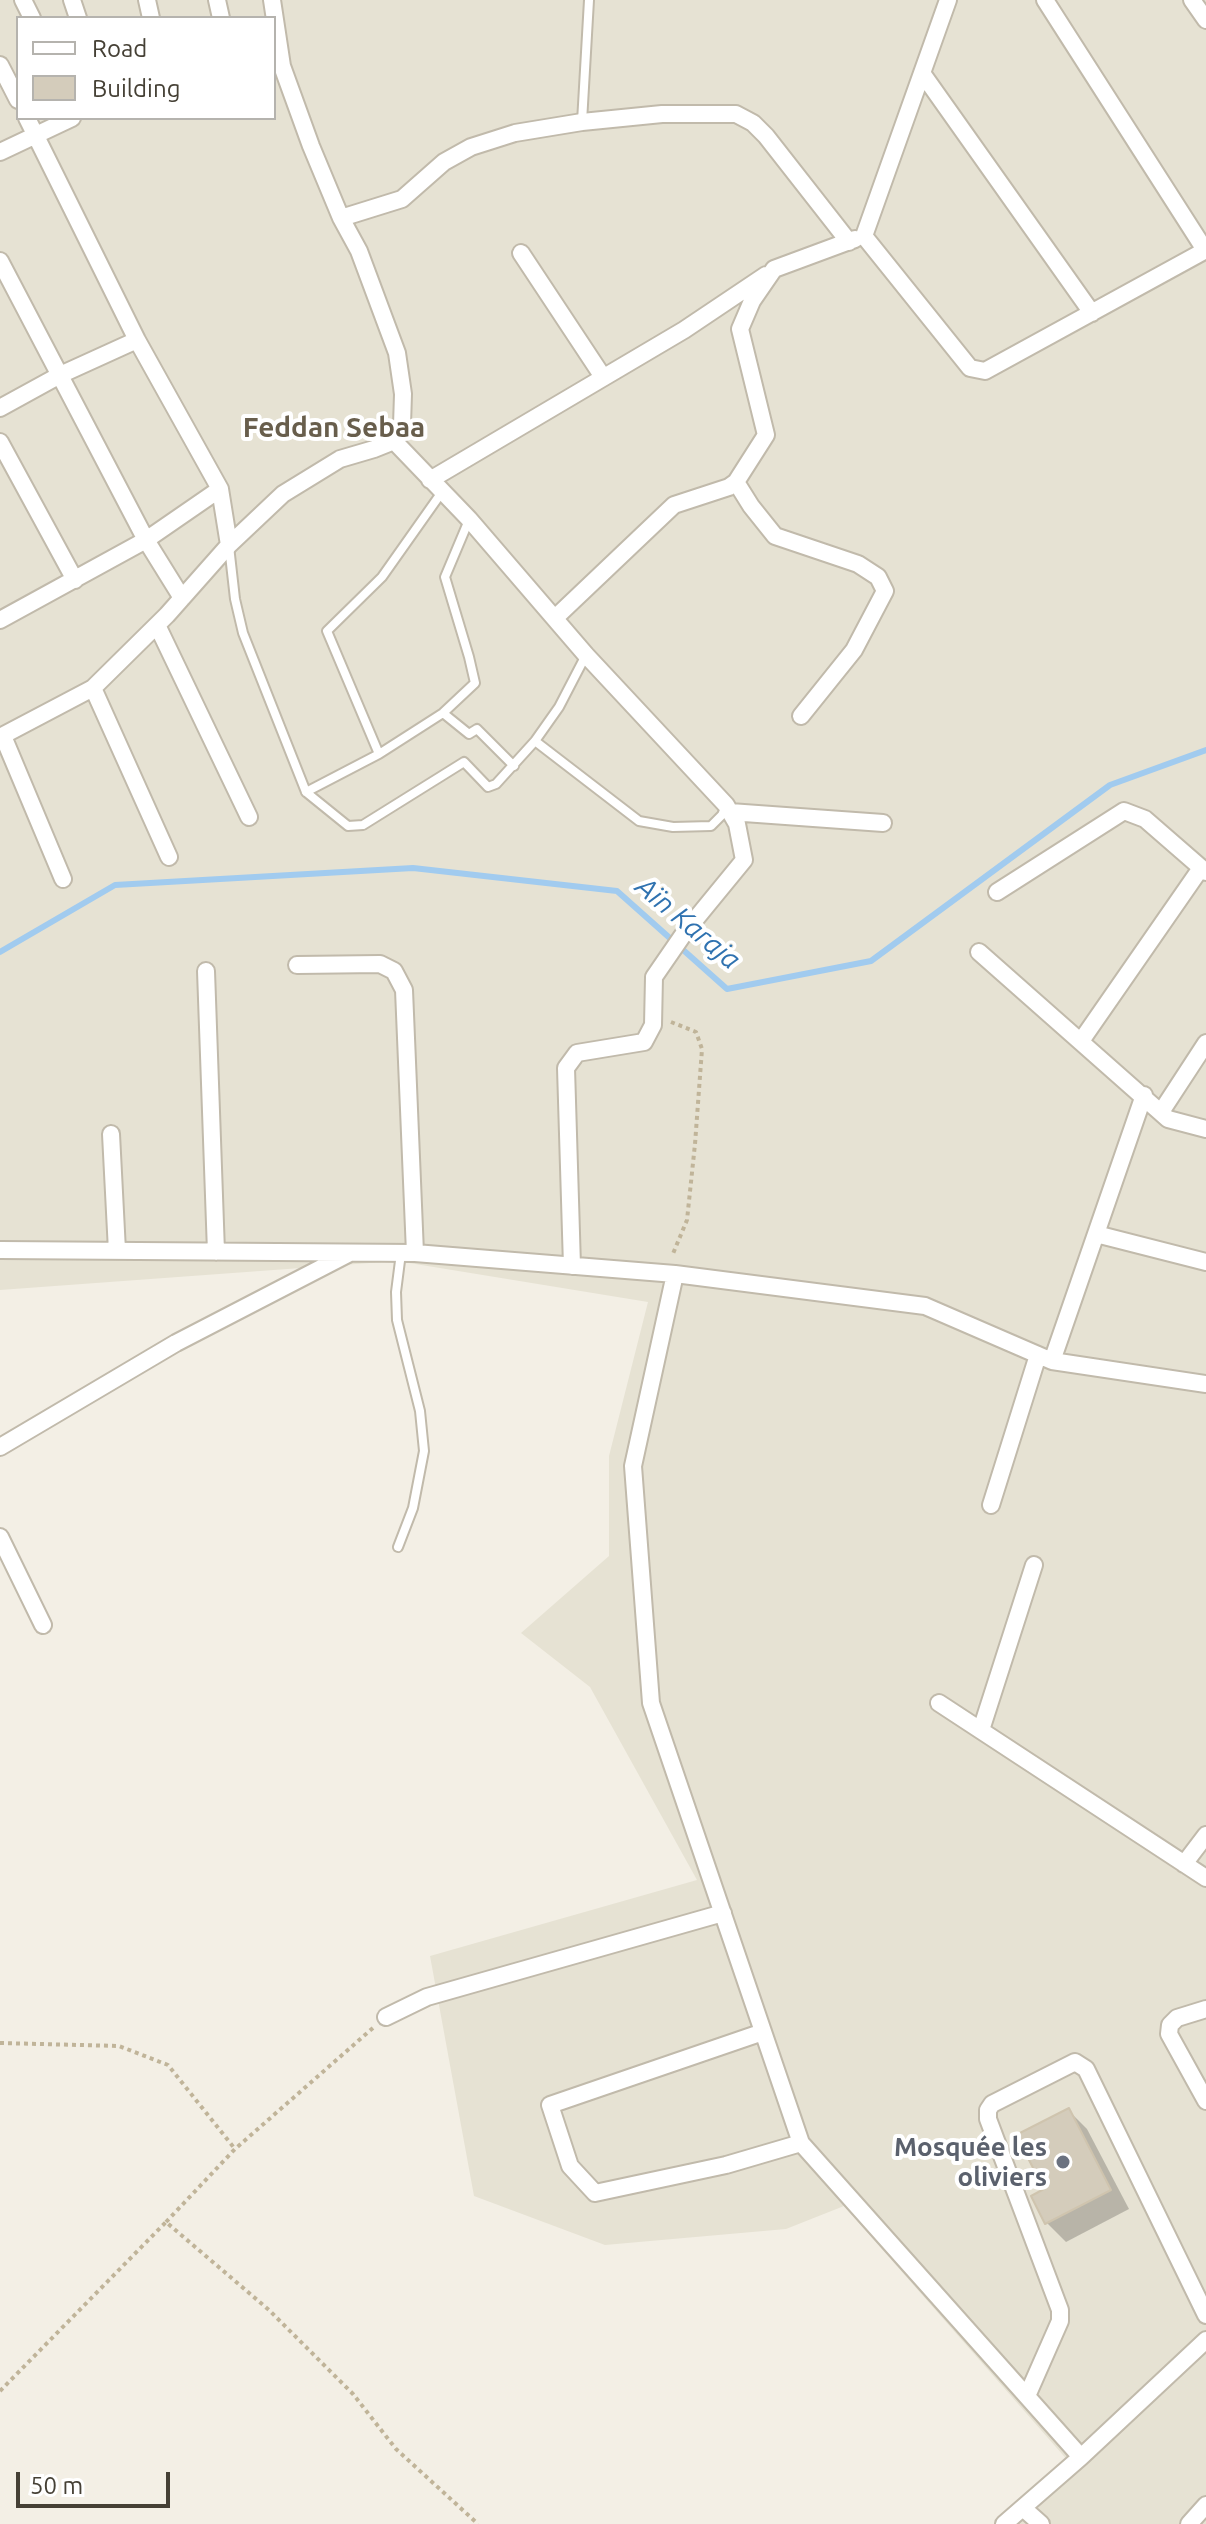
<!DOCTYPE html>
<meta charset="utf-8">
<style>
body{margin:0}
#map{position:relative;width:1206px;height:2524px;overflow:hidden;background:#f3efe5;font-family:Ubuntu,sans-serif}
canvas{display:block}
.legend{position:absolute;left:16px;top:16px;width:260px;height:104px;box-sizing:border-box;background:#fff;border:2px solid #b5b3ae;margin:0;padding:10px 14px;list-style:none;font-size:24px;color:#454035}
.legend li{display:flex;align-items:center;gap:16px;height:40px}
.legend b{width:40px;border:2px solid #b5b3ae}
.scale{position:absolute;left:16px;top:2472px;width:154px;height:36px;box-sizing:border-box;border:4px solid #454035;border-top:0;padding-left:10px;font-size:24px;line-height:28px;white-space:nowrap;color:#454035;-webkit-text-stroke:6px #fff;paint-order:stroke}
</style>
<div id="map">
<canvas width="1206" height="2524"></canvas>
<ul class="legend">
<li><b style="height:10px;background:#fff"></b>Road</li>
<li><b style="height:22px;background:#d4ccbb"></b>Building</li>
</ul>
<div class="scale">50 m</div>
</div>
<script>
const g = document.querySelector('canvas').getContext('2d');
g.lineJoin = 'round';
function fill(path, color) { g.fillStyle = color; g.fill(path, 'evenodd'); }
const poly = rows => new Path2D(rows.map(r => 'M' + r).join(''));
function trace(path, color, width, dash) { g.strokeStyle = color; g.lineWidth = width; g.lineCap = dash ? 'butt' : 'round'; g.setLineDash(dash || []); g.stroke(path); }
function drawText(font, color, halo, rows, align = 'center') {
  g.font = font + ' Ubuntu,sans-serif'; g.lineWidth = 8; g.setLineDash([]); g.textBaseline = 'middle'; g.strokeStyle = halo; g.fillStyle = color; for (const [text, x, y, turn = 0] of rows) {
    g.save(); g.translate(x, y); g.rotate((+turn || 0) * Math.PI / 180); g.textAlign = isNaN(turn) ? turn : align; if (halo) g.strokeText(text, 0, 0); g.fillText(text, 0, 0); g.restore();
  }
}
const residential = poly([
 [0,0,1206,0,1206,2524,1018,2524,1077,2471,844,2206,786,2229,605,2245,474,2196,430,1956,697,1880,590,1687,521,1633,609,1556,609,1456,648,1302,397,1261,0,1290],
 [18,18,274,18,274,118,18,118]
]);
const shadow = poly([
 [1068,2110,1087,2129,1129,2209,1066,2242,1047,2223,1046,2189]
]);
const stream = poly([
 [0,952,115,885,413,868,617,891,727,989,871,961,1110,785,1206,750]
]);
const building = poly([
 [1069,2108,1111,2190,1045,2224,1031,2196,1044,2189,1016,2135,1069,2108]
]);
const path = poly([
 [671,1022,696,1032,702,1049,695,1144,687,1220,672,1256],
 [0,2043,119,2046,168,2065,235,2149],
 [166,2222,235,2149,374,2027],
 [0,2391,166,2222,269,2310,353,2394,396,2449,478,2524]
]);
const service = poly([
 [582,122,589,0],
 [229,546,235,599,243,633,306,792,379,754,327,631,382,577,442,492],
 [443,713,469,734,477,729,514,766],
 [535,741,639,821,673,827,711,826,722,815,726,806],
 [379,754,443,713,475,683,469,657,445,577,469,520],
 [306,792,348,826,363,825,464,762,488,787,496,784,535,741,559,707,586,655],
 [398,1547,413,1508,424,1451,420,1411,397,1320,396,1292,401,1253]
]);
const minor = poly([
 [23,0,32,18],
 [72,0,78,18],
 [147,0,151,18],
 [217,0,221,18],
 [948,0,864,236,970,368,985,371,1206,250],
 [1045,0,1205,250],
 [1192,0,1206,20],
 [0,65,18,100],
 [922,73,1092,313],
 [27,118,137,340,220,489,229,545],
 [0,152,72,118],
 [341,218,402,199,444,162,471,147,515,133,582,122,662,114,736,114,753,123,766,136,849,242],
 [521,253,603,377],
 [0,261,146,540,182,598],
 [0,408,60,375,137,340],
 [394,441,469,519,586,655,726,805,737,824,744,860,685,932,654,977,653,1025,644,1042,577,1053,566,1068,572,1266],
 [0,442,75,580],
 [430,480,684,330,766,275],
 [736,482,751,506,775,536,858,564,878,577,885,591,854,650,801,716],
 [555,618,674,505,729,487,736,482,766,435,740,329,752,301,774,269,855,239],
 [0,620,146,540,220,489],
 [157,625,249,817],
 [93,688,169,857],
 [3,736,63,879],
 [0,737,93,688,167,615,229,545,283,494,340,459,374,449,394,441,402,425,403,394,397,353,359,251,341,218,311,146,282,66,272,0],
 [730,812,883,823],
 [997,892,1124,811,1145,819,1206,872],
 [979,952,1168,1119,1206,1129],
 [297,965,380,964,394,971,404,990,415,1253],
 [206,971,216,1252],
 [1081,1041,1201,868],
 [1161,1112,1206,1043],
 [111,1134,117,1251],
 [1096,1234,1206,1262],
 [0,1250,415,1253,675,1274,925,1306,1052,1361,1206,1384],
 [675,1274,633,1466,651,1703,801,2143,1081,2457],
 [1052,1361,1144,1095],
 [0,1447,176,1343,348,1254],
 [991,1505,1038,1355],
 [0,1537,43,1625],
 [939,1703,1206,1878],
 [981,1730,1034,1565],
 [1184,1864,1206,1835],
 [1206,2009,1177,2018,1170,2025,1169,2034,1206,2101],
 [386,2017,427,1997,723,1913],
 [763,2032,550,2105,570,2166,595,2193,726,2165,801,2143],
 [1027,2396,1060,2321,1060,2310,988,2119,988,2110,992,2104,1075,2062,1086,2069,1206,2315],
 [1023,2508,1041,2524],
 [1004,2524,1081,2457,1206,2340],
 [1189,2524,1206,2505]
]);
const markers = [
 [1063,2162,8,"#6b7280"]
];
const worshipNames = [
 ["Mosquée les",1047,2147],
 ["oliviers",1047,2177]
];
const neighbourhoodNames = [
 ["Feddan Sebaa",334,428]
];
const waterNames = [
 ["Aïn Karaja",688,923,40]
];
fill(residential, '#e6e2d3');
fill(shadow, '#0003');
trace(stream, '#a1cbef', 6);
fill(building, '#d4ccbb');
trace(building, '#cfc4ae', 2);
trace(service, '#c1baab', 12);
trace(minor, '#c1baab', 20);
trace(path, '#c0b499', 4, [4, 4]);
trace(service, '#fff', 8);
trace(minor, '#fff', 16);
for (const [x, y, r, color] of markers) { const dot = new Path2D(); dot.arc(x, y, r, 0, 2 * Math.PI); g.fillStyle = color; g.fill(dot); trace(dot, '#fff', 3); }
drawText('bold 26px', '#5b616d', '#fff', worshipNames, 'right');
drawText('bold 28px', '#685e4c', '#fff', neighbourhoodNames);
drawText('italic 28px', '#2f72b0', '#fff', waterNames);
</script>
